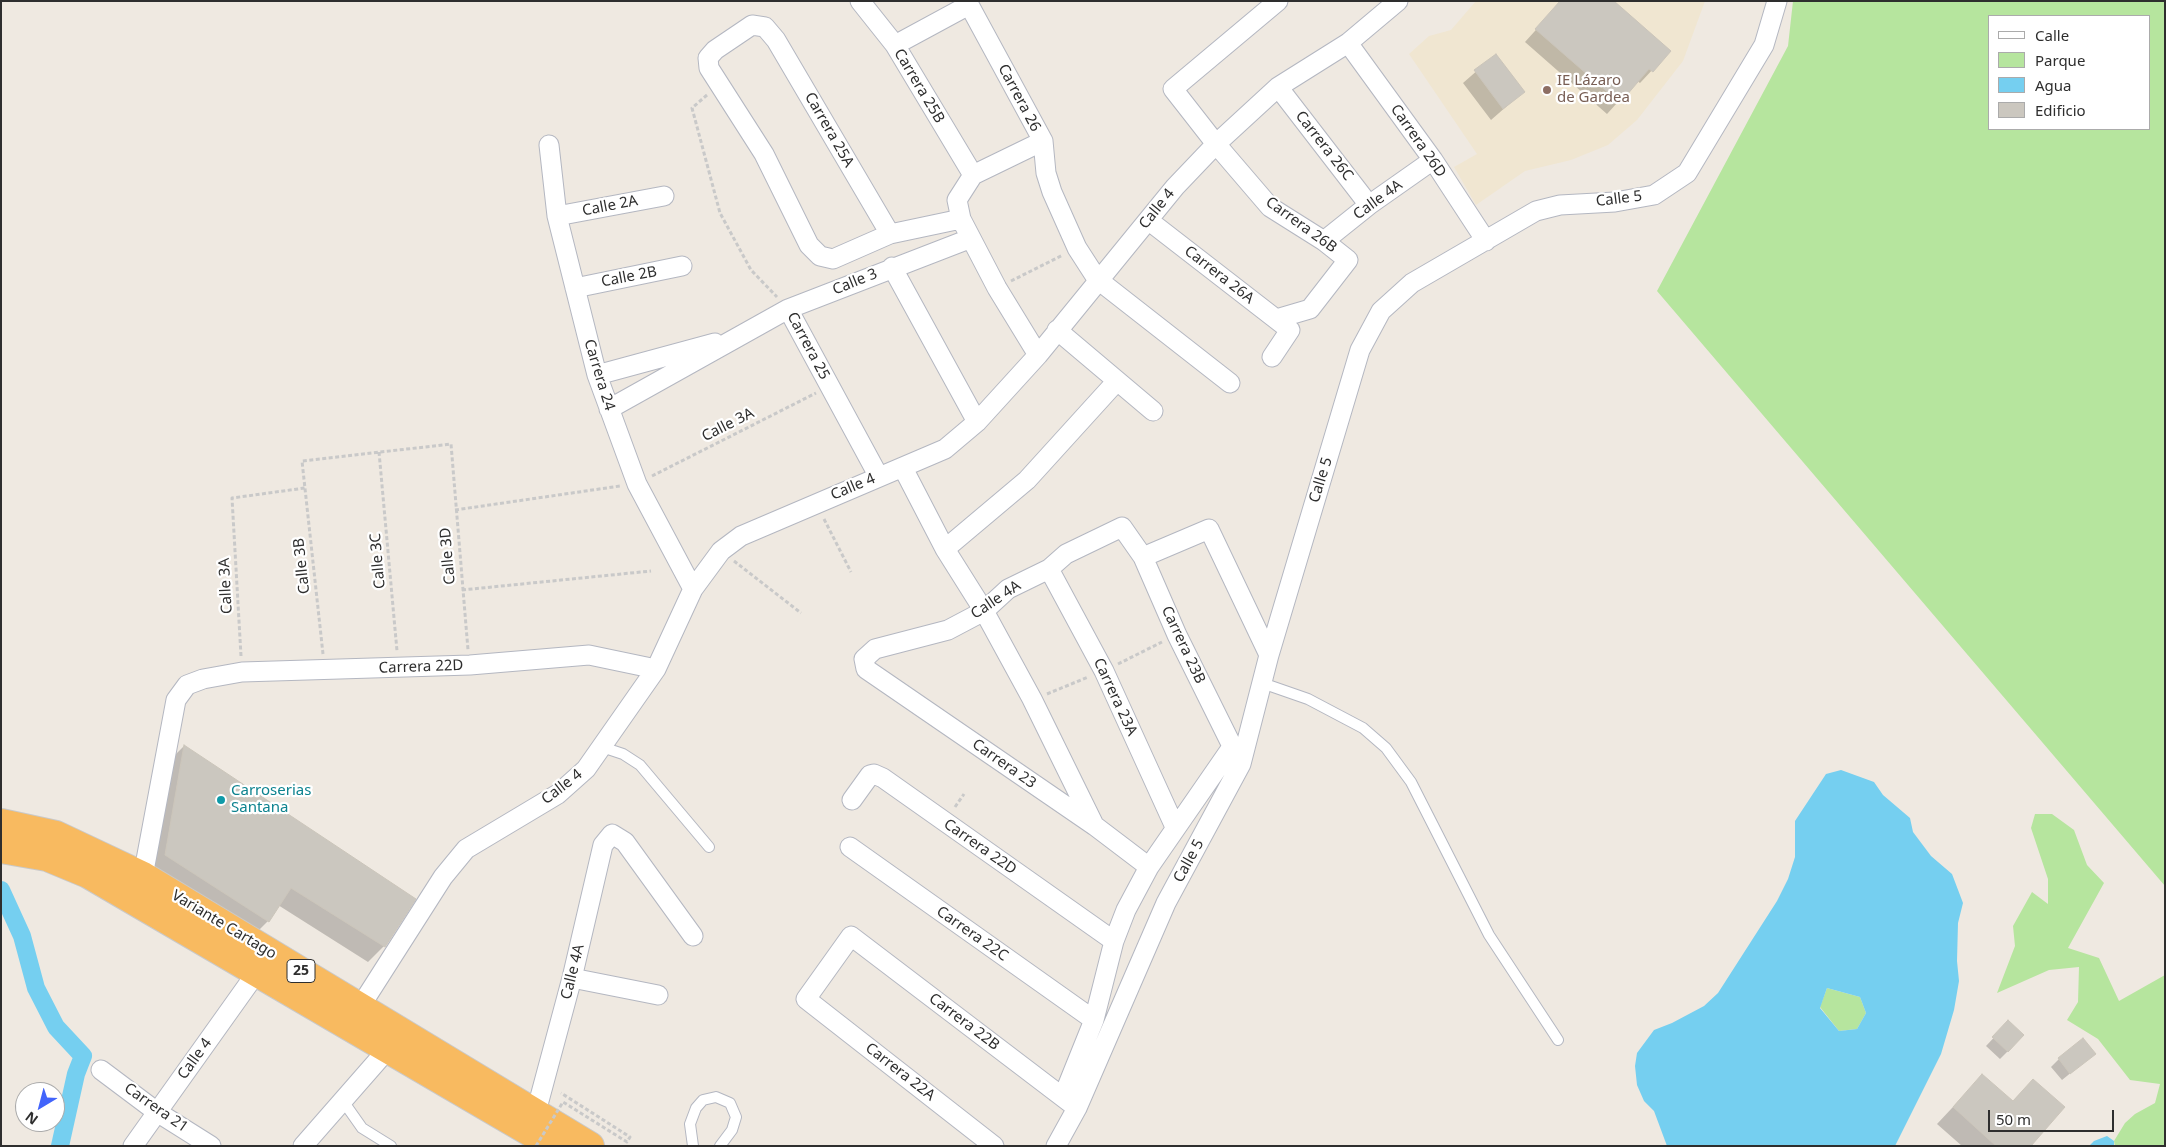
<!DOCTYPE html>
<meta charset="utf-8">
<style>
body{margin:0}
#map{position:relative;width:2166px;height:1147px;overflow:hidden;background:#efe9e1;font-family:"Noto Sans",sans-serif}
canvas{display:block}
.frame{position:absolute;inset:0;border:2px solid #2e2e2e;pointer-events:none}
.legend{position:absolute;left:1988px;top:15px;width:162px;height:115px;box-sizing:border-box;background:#fff;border:1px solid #ababab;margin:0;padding:6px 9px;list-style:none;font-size:15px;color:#2e2e2e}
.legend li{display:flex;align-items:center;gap:10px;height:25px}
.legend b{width:25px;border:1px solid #ababab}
.north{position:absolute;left:15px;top:1082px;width:50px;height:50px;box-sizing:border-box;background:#fff;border:1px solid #ababab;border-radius:50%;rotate:217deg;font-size:14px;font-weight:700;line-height:20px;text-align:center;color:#2e2e2e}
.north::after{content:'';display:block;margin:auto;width:18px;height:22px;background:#4264fb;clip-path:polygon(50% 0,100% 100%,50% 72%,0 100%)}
.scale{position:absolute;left:1988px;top:1110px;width:126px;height:22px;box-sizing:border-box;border:2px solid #2e2e2e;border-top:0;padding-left:6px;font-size:15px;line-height:18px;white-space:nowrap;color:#2e2e2e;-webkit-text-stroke:4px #fff;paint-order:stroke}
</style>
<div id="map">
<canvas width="2166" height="1147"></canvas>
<div class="frame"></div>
<ul class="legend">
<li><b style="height:6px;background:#fff"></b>Calle</li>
<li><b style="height:14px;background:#b6e59e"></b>Parque</li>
<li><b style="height:14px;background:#75cff0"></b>Agua</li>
<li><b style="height:14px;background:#cbc7bf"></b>Edificio</li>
</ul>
<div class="north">N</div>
<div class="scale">50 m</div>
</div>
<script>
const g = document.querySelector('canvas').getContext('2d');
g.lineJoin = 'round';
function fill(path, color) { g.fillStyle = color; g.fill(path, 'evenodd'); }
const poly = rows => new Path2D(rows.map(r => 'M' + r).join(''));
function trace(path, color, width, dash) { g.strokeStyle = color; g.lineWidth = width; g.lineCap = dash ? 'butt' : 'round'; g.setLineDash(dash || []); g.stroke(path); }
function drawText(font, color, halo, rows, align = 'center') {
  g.font = font + ' "Noto Sans",sans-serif'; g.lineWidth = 4.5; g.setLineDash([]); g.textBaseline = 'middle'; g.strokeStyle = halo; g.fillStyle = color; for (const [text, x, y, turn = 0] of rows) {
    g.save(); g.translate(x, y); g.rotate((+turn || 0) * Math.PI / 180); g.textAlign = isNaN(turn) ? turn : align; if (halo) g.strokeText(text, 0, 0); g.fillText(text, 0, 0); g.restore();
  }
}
const education = poly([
 [1476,1,1705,1,1683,61,1637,120,1608,145,1571,160,1525,171,1476,205,1454,167,1477,154,1409,54,1429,36,1451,30]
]);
const green = poly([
 [1793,1,2165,1,2165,886,1657,291,1788,46],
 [1990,16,2150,16,2150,129,1990,129],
 [2035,814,2052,814,2074,830,2087,865,2104,883,2068,948,2099,958,2119,1001,2165,975,2165,1146,2115,1146,2114,1141,2125,1123,2135,1114,2155,1103,2160,1084,2130,1080,2098,1039,2067,1020,2078,1002,2079,967,2049,970,1997,993,2015,946,2013,926,2032,892,2048,904,2048,879,2031,828],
 [1827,988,1860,997,1866,1013,1857,1029,1839,1031,1820,1007]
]);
const water = poly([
 [1841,770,1874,782,1883,795,1910,818,1913,832,1931,856,1952,874,1963,903,1958,923,1957,961,1959,981,1954,1010,1941,1054,1895,1146,1667,1146,1654,1111,1644,1101,1637,1085,1635,1066,1637,1053,1654,1030,1672,1023,1704,1006,1718,993,1777,901,1788,879,1795,857,1795,821,1826,774],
 [1827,988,1860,997,1866,1013,1857,1029,1839,1031,1820,1008],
 [2107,1136,2114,1141,2114,1146,2089,1146,2094,1141]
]);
const shadow = poly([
 [1562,1,1670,51,1640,83,1637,81,1607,114,1525,42],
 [1495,55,1523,92,1491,120,1463,83],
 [184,746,384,946,368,962,278,905,268,921,252,937,150,872,168,762],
 [2001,1030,2008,1051,2000,1059,1986,1046],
 [2094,1054,2062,1080,2051,1067,2059,1059],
 [1982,1076,2012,1102,2033,1080,2029,1146,1962,1146,1937,1124]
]);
const canal = poly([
 [1,890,22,936,36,988,56,1027,83,1056,76,1074,60,1146]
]);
const building = poly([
 [1560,1,1614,1,1671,51,1653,72,1649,69,1620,103,1535,29,1560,1],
 [1496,54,1525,92,1503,109,1474,70,1496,54],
 [184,745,416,899,385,947,291,888,269,922,165,855,184,745],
 [2008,1020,2024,1035,2008,1052,1992,1037,2008,1020],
 [2083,1038,2096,1054,2070,1074,2058,1058,2083,1038],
 [1982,1074,2013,1101,2033,1079,2065,1107,2031,1146,1996,1146,1953,1107,1982,1074]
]);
const path = poly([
 [707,95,692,108,720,213,751,270,777,297],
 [1011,281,1063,255],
 [379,452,397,651],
 [652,476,816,393],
 [455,510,620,486],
 [824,519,851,572],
 [734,561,801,613],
 [462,590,651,571],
 [323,654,302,461,451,444,468,650],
 [241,656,232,498,305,488],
 [1118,664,1162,642],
 [1047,694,1088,677],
 [955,807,964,794]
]);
const service = poly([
 [1262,683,1308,699,1363,728,1386,748,1411,782,1489,935,1558,1040],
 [602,747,623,754,640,765,709,847],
 [343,1101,362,1128,391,1146],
 [693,1146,690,1124,696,1108,703,1100,716,1097,730,1103,736,1117,732,1130,720,1146]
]);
const minor = poly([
 [860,1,895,45,973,175],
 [967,1,1043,141,1046,173,1052,192,1077,248,1097,279,1230,383],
 [1348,43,1433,160,1486,241],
 [895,45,969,5],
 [1278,87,1369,205],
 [549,145,557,216,597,375,637,484,693,589],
 [973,175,957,200,961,219,997,288,1038,355],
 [973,175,1043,141],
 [557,216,664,196],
 [1148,220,1290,330,1272,357],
 [890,234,776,40,765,27,752,25,715,50,708,58,709,68,764,154,809,245,820,256,833,259,890,234,961,219],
 [1324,241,1369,205,1433,160],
 [892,267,977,422],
 [575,288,682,266],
 [788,309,879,477],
 [1276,319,1310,309,1348,260,1324,241,1270,207,1216,144,1173,89,1278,1],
 [1057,330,1153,411],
 [597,375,715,343],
 [609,409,788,309,969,239],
 [903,468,945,549,984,611,1032,699,1094,825],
 [945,549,1027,480,1116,382],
 [1143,557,1209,529,1269,655],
 [1049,569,1104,671,1175,827],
 [852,800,870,775,874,774,883,778,1114,941],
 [850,847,1094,1020],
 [1149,867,1095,826,866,669,864,659,875,649,948,630,984,611,1008,589,1049,569,1066,554,1122,527,1143,557,1177,635,1241,764],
 [143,876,176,700,187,685,203,679,242,672,470,665,589,655,656,669],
 [572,978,658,995],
 [360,1007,443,877,466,849,558,794,586,769,656,669,693,589,721,551,741,536,945,449,977,422,1038,355,1175,187,1216,144,1278,87,1348,43,1398,1],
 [101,1070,157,1112,211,1146],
 [1063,1097,1094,1020,1114,941,1126,910,1149,867,1232,747],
 [536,1112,572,978,603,845,612,834,625,842,693,936],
 [133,1146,257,972],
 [303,1146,387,1050],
 [994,1146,806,999,851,936,1077,1108],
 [1056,1146,1077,1108,1166,903,1241,764,1269,655,1360,350,1381,311,1412,283,1536,211,1560,205,1615,202,1654,195,1687,173,1764,45,1777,1]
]);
const trunk = poly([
 [1,823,56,835,143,876,590,1146],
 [1,849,47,857,88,874,554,1146]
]);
const pathBridge = poly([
 [536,1146,563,1102,627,1142,630,1137,561,1093]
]);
const markers = [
 [1547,90,5,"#8d6e63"],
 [221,800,5,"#0f9aa8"]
];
const shields = [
 [301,971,28]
];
const shieldNames = [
 ["25",301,971]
];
const educationNames = [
 ["IE Lázaro",1557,81],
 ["de Gardea",1557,98]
];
const streetNames = [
 ["Carrera 25B",919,86,59],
 ["Carrera 26",1019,98,62],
 ["Carrera 25A",829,130,60],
 ["Carrera 26D",1418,141,55],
 ["Carrera 26C",1324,146,52],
 ["Calle 5",1619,199,-7],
 ["Calle 4A",1378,200,-36],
 ["Calle 2A",610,206,-11],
 ["Calle 4",1157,209,-51],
 ["Carrera 26B",1301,225,36],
 ["Carrera 26A",1219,275,38],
 ["Calle 2B",629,277,-11],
 ["Calle 3",855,282,-22],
 ["Carrera 25",808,346,62],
 ["Carrera 24",599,375,73],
 ["Calle 3A",728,425,-27],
 ["Calle 5",1321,480,-73],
 ["Calle 4",853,487,-23],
 ["Calle 3D",448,556,-95],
 ["Calle 3C",378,561,-95],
 ["Calle 3B",302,566,-96],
 ["Calle 3A",226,586,-93],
 ["Calle 4A",996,600,-34],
 ["Carrera 23B",1183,645,65],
 ["Carrera 22D",421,667,-2],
 ["Carrera 23A",1115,697,65],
 ["Carrera 23",1004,764,35],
 ["Calle 4",562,787,-38],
 ["Carrera 22D",980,847,35],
 ["Calle 5",1189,861,-61],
 ["Variante Cartago",224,925,31],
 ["Carrera 22C",972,934,35],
 ["Calle 4A",573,972,-76],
 ["Carrera 22B",964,1022,37],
 ["Calle 4",195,1059,-54],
 ["Carrera 22A",900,1072,38],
 ["Carrera 21",156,1108,35]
];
const cultureNames = [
 ["Carroserias",231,791],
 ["Santana",231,808]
];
fill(education, '#f0e6d1');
fill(green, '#b6e59e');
fill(water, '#75cff0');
fill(shadow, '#0003');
trace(canal, '#75cff0', 18);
fill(building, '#cbc7bf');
trace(building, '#cbc5ba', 1);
trace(service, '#b4b7c1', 12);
trace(minor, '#b4b7c1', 21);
trace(trunk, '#c9c9c9', 30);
trace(path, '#c9c9c9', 3, [4, 2.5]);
trace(service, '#fff', 10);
trace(minor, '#fff', 19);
trace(trunk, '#f8ba60', 28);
trace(pathBridge, '#c9c9c9', 3, [4, 2.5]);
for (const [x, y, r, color] of markers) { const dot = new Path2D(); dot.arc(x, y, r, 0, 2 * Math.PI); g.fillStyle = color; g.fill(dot); trace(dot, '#fff', 2); }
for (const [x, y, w] of shields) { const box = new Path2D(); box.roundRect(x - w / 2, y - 11.5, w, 23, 4); g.fillStyle = '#fff'; g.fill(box); trace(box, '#2e2e2e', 1); }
drawText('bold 14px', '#2e2e2e', null, shieldNames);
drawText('15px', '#785e54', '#fff', educationNames, 'left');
drawText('15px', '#2e2e2e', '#fff', streetNames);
drawText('15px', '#0d838f', '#fff', cultureNames, 'left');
</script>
